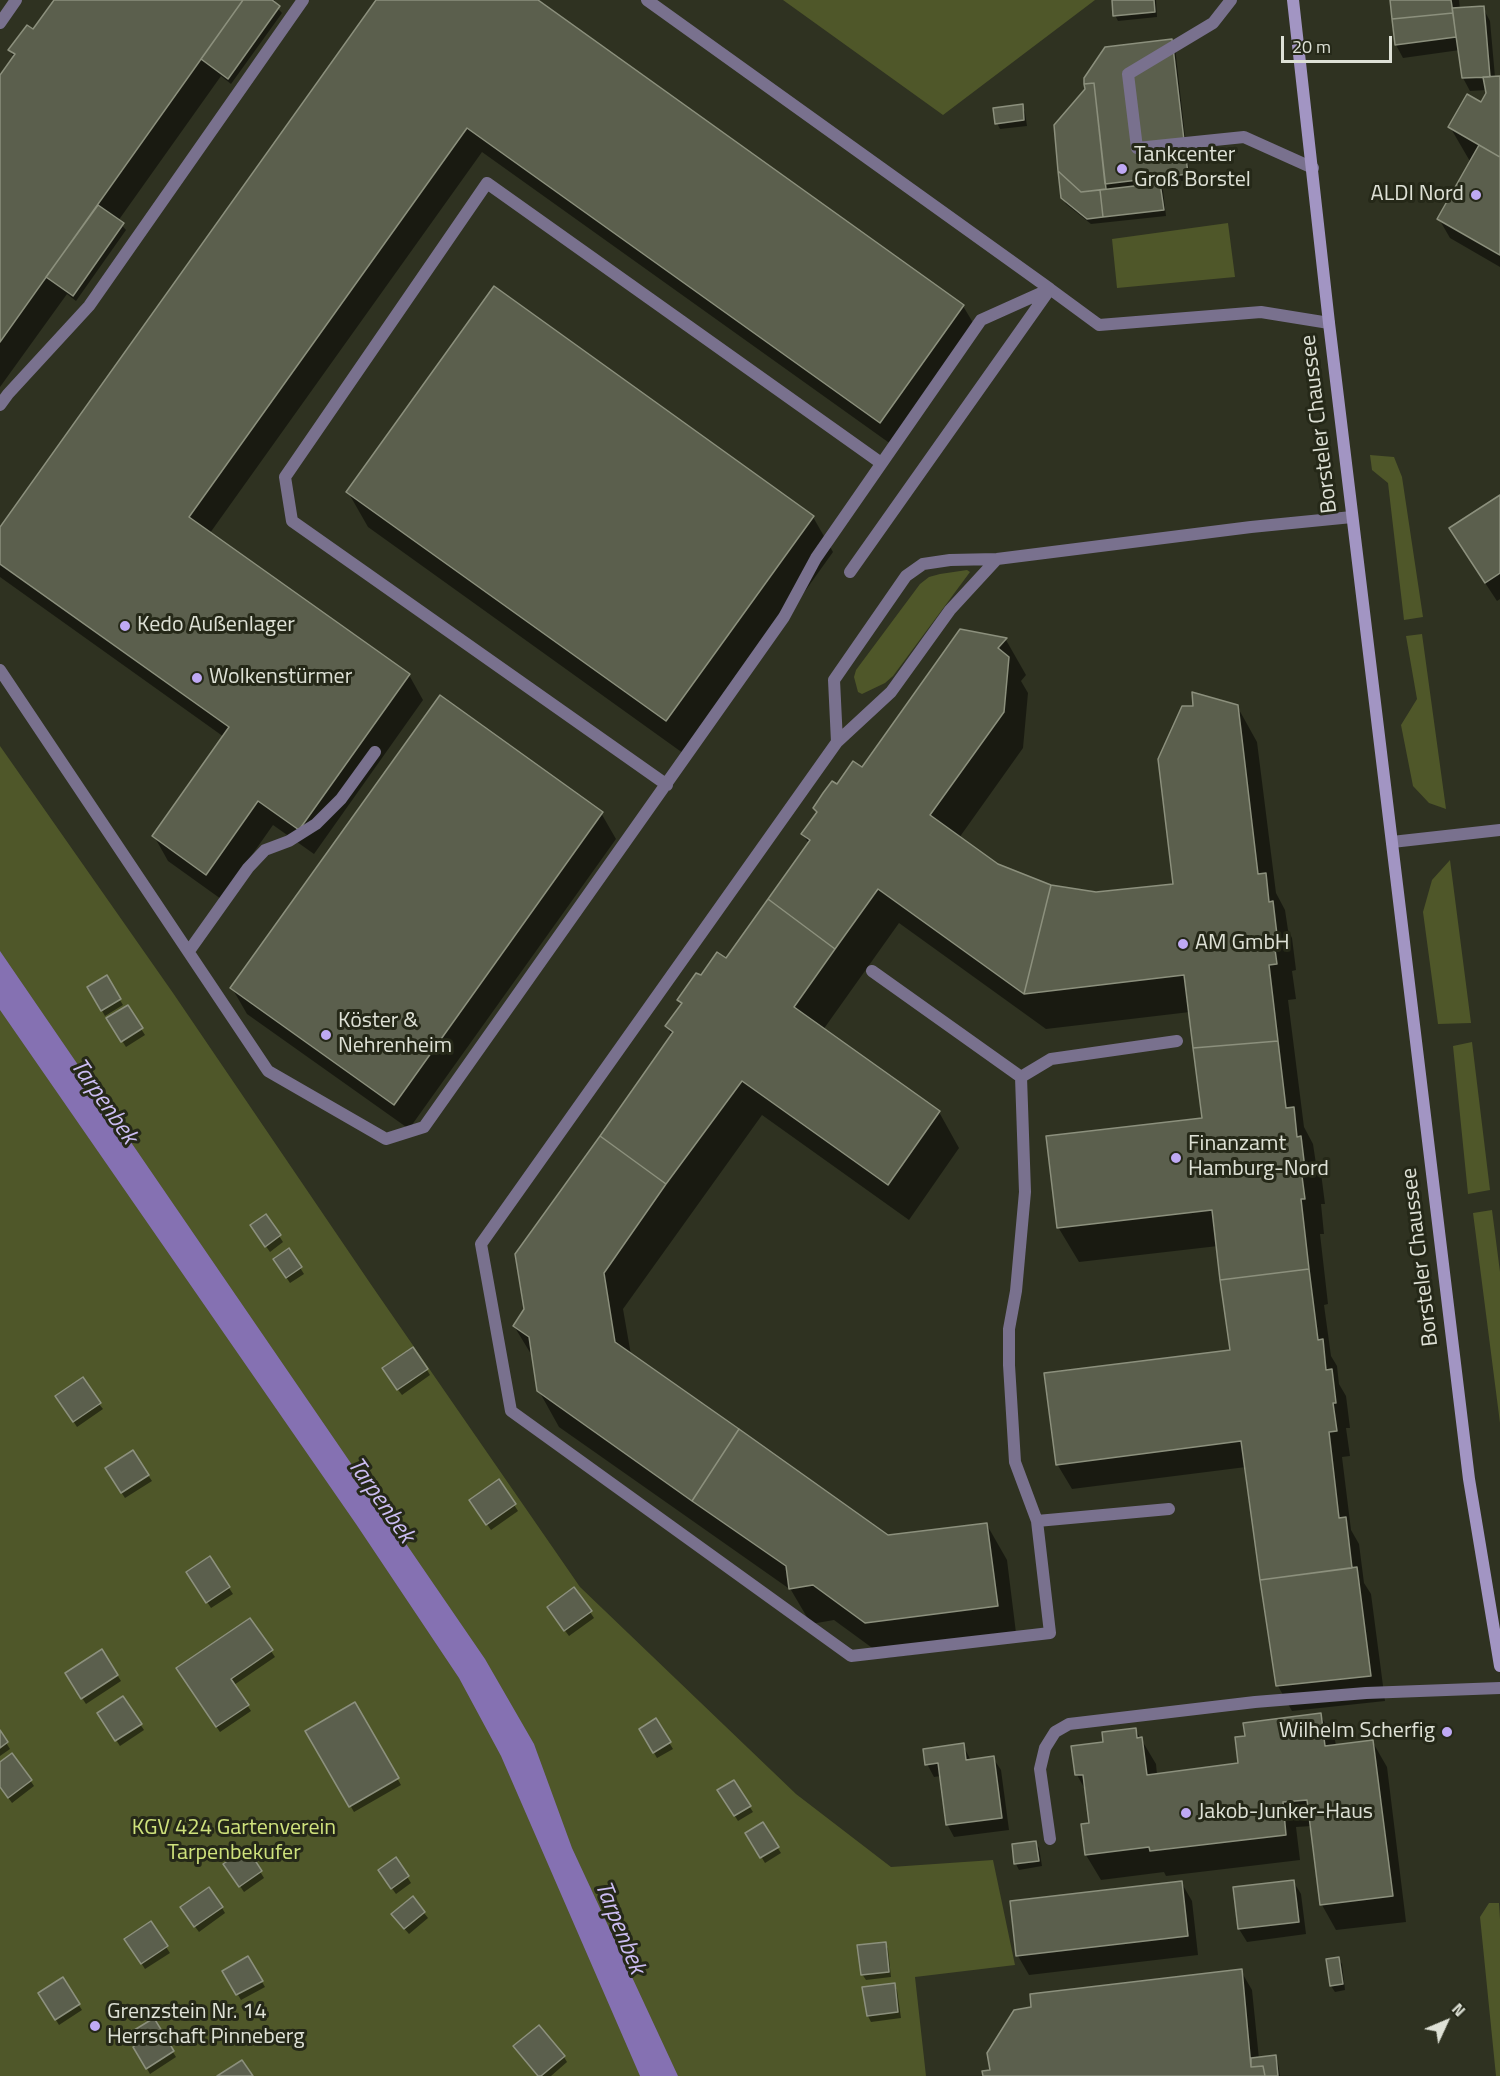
<!DOCTYPE html>
<meta charset="utf-8">
<style>
body{margin:0}
#map{position:relative;width:1500px;height:2076px;overflow:hidden;background:#2f3221;font-family:"Titillium Web",sans-serif}
canvas{display:block}
.north{position:absolute;left:1416px;top:1992px;width:60px;height:60px;-webkit-text-stroke:4px #252818;paint-order:stroke;rotate:46deg;font-size:16px;font-weight:700;line-height:24px;text-align:center;color:#dee1d6}
.north::after{content:'';display:block;margin:auto;width:21px;height:27px;background:#dee1d6;clip-path:polygon(50% 0,100% 100%,50% 72%,0 100%)}
.scale{position:absolute;left:1281px;top:36px;width:111px;height:27px;box-sizing:border-box;border:3px solid #dee1d6;border-top:0;padding-left:8px;font-size:18px;line-height:21px;white-space:nowrap;color:#dee1d6;-webkit-text-stroke:4px #252818;paint-order:stroke}
</style>
<div id="map">
<canvas width="1500" height="2076"></canvas>
<div class="north">N</div>
<div class="scale">20 m</div>
</div>
<script>
const g = document.querySelector('canvas').getContext('2d');
g.lineJoin = 'round';
function fill(path, color) { g.fillStyle = color; g.fill(path, 'evenodd'); }
const poly = rows => new Path2D(rows.map(r => 'M' + r).join(''));
function trace(path, color, width, dash) { g.strokeStyle = color; g.lineWidth = width; g.lineCap = dash ? 'butt' : 'round'; g.setLineDash(dash || []); g.stroke(path); }
function drawText(font, color, halo, rows, align = 'center') {
  g.font = font + ' "Titillium Web",sans-serif'; g.lineWidth = 6; g.setLineDash([]); g.textBaseline = 'middle'; g.strokeStyle = halo; g.fillStyle = color; for (const [text, x, y, turn = 0] of rows) {
    g.save(); g.translate(x, y); g.rotate((+turn || 0) * Math.PI / 180); g.textAlign = isNaN(turn) ? turn : align; if (halo) g.strokeText(text, 0, 0); g.fillText(text, 0, 0); g.restore();
  }
}
const green = poly([
 [783,0,1095,0,943,115],
 [1228,223,1235,277,1117,288,1112,239],
 [1370,455,1394,457,1402,477,1423,617,1404,620,1388,483,1372,470],
 [967,570,970,572,893,676,885,683,862,694,858,692,854,677,856,670,920,584,929,577,940,574],
 [1422,634,1446,809,1429,803,1413,786,1401,725,1417,699,1406,636],
 [0,746,173,993,372,1286,580,1587,796,1794,891,1867,993,1860,1015,1965,915,1977,926,2076,0,2076],
 [1450,860,1471,1023,1438,1024,1423,912,1432,880],
 [1472,1042,1490,1190,1468,1194,1453,1046],
 [1492,1210,1500,1272,1500,1423,1473,1213],
 [1489,1903,1499,1903,1500,1919,1500,2076,1496,2076,1480,1917]
]);
const water = poly([
 [0,951,485,1659,534,1744,572,1848,678,2076,640,2076,501,1756,459,1678,356,1524,0,1010]
]);
const shadow = poly([
 [56,0,275,0,273,3,282,13,231,84,221,76,118,221,126,230,76,301,67,294,0,387,0,78,14,58,10,50,33,32],
 [378,0,535,0,963,306,978,331,895,447,482,152,210,533,409,675,423,700,314,854,273,825,221,899,168,861,154,836,224,737,0,577,0,530],
 [1113,0,1156,0,1157,17,1118,21,1115,15],
 [1391,0,1459,0,1460,9,1483,8,1490,21,1495,77,1500,77,1500,267,1450,238,1439,219,1471,163,1450,127,1481,105,1487,94,1487,90,1470,91,1463,78,1460,50,1403,58,1396,45],
 [1175,47,1190,180,1159,184,1163,190,1166,216,1091,224,1066,204,1062,198,1086,89],
 [1022,106,1025,112,1027,126,1000,129,997,123],
 [348,492,813,517,833,552,687,756,368,527],
 [1500,497,1500,599,1497,601,1462,548],
 [960,631,1006,640,1026,675,1021,681,1028,693,1023,748,959,838,998,865,1051,887,1096,894,1175,885,1237,706,1257,742,1276,893,1285,910,1288,930,1292,938,1296,970,1292,971,1296,999,1288,1000,1304,1127,1313,1144,1316,1164,1321,1173,1325,1204,1321,1204,1324,1234,1320,1234,1328,1304,1324,1305,1331,1356,1337,1366,1339,1384,1346,1396,1350,1428,1346,1428,1350,1456,1342,1457,1351,1530,1359,1544,1364,1583,1371,1594,1385,1701,1292,1711,1278,1686,1246,1467,1072,1489,1057,1464,1231,1351,1218,1246,1079,1262,1058,1227,1203,1119,1190,1012,1046,1029,899,923,823,1030,939,1112,959,1148,909,1220,762,1115,623,1309,631,1355,888,1537,987,1525,1007,1560,1017,1641,886,1658,834,1620,811,1624,791,1590,559,1427,539,1391,534,1359,514,1326,526,1309,672,1036,667,1026,682,1005,679,1000,701,978,726,960,809,844,803,834,817,814,814,808,837,786,862,769],
 [601,813,616,839,409,1129,247,1014,232,988],
 [106,977,123,1005,105,1016,89,988],
 [127,1007,145,1035,126,1047,108,1019],
 [266,1216,283,1242,270,1252,255,1231],
 [289,1250,304,1274,290,1283,278,1265],
 [427,1370,430,1375,402,1395,387,1375],
 [61,1402,99,1404,103,1409,77,1427],
 [110,1475,148,1475,152,1481,125,1498],
 [499,1481,518,1511,491,1530,474,1506],
 [210,1559,233,1594,211,1608,192,1579],
 [590,1612,594,1618,569,1636,552,1613],
 [250,1620,275,1657,234,1685,251,1711,220,1732,181,1675],
 [102,1651,121,1681,86,1704,70,1680],
 [355,1704,401,1785,354,1812,307,1732],
 [1320,1715,1335,1740,1336,1746,1372,1741,1387,1767,1406,1922,1336,1930,1322,1905,1312,1826,1296,1827,1300,1860,1166,1876,1164,1872,1101,1880,1086,1855,1091,1824,1086,1791,1077,1775,1105,1743,1135,1729,1156,1764,1157,1775,1240,1765,1246,1737],
 [103,1720,140,1724,144,1730,120,1746],
 [656,1721,673,1749,657,1758,641,1730],
 [0,1733,10,1749,0,1756],
 [963,1745,971,1761,993,1758,1001,1770,1009,1830,954,1837,947,1824,941,1776,934,1777,927,1764],
 [0,1764,30,1780,34,1786,12,1803,0,1786],
 [734,1782,753,1812,738,1821,719,1791],
 [762,1824,781,1853,765,1863,747,1833],
 [1035,1842,1039,1848,1042,1866,1019,1870,1016,1864],
 [247,1850,264,1878,244,1892,229,1870],
 [396,1859,411,1883,396,1894,383,1876],
 [1293,1881,1301,1894,1306,1934,1247,1942,1239,1929,1235,1888],
 [1181,1882,1192,1901,1198,1955,1029,1975,1018,1956],
 [222,1908,225,1913,199,1932,185,1913],
 [424,1913,428,1918,409,1934,397,1920],
 [885,1943,888,1949,891,1977,866,1980,862,1974],
 [130,1945,166,1947,170,1953,145,1969],
 [248,1958,265,1987,241,2000,224,1972],
 [1338,1958,1342,1964,1345,1990,1335,1992,1331,1986],
 [1241,1971,1252,1990,1259,2059,1275,2057,1278,2063,1280,2076,985,2076,992,2071,1032,2008],
 [62,1979,82,2010,59,2025,40,1994],
 [894,1985,897,1990,901,2018,871,2022,868,2016],
 [153,2020,176,2057,150,2074,135,2047,140,2044],
 [564,2057,567,2062,551,2076,538,2076]
]);
const building = poly([
 [54,0,243,0,0,342,0,75,15,54,8,50,27,25,33,29,54,0],
 [243,0,272,0,280,6,228,79,201,59,243,0],
 [376,0,538,0,964,305,880,423,467,128,189,517,410,674,299,830,258,801,206,875,152,836,229,727,0,564,0,527,376,0],
 [1112,0,1154,0,1155,12,1113,16,1112,0],
 [1390,0,1451,0,1453,13,1392,19,1390,0],
 [1484,6,1490,77,1462,78,1452,8,1484,6],
 [1453,13,1456,37,1395,45,1392,19,1453,13],
 [1172,39,1188,174,1105,184,1094,83,1084,84,1084,78,1105,47,1172,39],
 [1500,76,1500,157,1448,127,1467,94,1481,102,1486,93,1483,77,1500,76],
 [1094,83,1106,189,1081,192,1058,171,1054,125,1085,89,1084,84,1094,83],
 [1023,104,1024,120,995,124,993,108,1023,104],
 [1479,145,1500,157,1500,255,1437,219,1479,145],
 [1058,171,1081,192,1100,190,1103,217,1087,219,1061,198,1058,171],
 [1160,183,1164,210,1103,217,1100,190,1160,183],
 [98,205,124,223,73,296,46,277,98,205],
 [494,286,814,516,666,721,346,492,494,286],
 [1500,495,1500,573,1485,583,1449,528,1500,495],
 [960,629,1007,638,998,648,1009,657,1004,712,930,815,998,864,1051,885,1024,994,878,889,835,949,768,899,810,840,801,834,817,812,813,808,823,793,832,781,837,784,853,761,862,767,960,629],
 [1192,692,1238,705,1258,874,1266,873,1269,902,1273,901,1277,935,1273,935,1277,964,1269,965,1278,1041,1193,1048,1184,975,1024,994,1051,885,1096,892,1173,884,1158,759,1182,706,1193,706,1192,692],
 [440,695,603,812,394,1105,230,988,440,695],
 [768,899,835,949,794,1007,940,1111,888,1185,742,1081,666,1184,600,1136,673,1032,665,1026,682,1003,677,1000,696,973,701,975,717,952,726,958,768,899],
 [107,975,121,999,101,1011,87,987,107,975],
 [128,1005,143,1028,121,1042,106,1018,128,1005],
 [1278,1041,1286,1108,1294,1107,1297,1137,1301,1136,1305,1169,1301,1169,1305,1199,1301,1199,1309,1269,1220,1280,1212,1210,1057,1228,1046,1136,1202,1118,1193,1048,1278,1041],
 [600,1136,666,1184,604,1273,615,1342,739,1429,692,1501,537,1391,529,1337,513,1326,524,1309,515,1254,600,1136],
 [266,1214,281,1235,265,1247,250,1225,266,1214],
 [289,1248,302,1267,286,1278,273,1259,289,1248],
 [1309,1269,1318,1340,1323,1339,1326,1370,1332,1369,1336,1403,1333,1403,1337,1431,1329,1432,1339,1518,1346,1517,1352,1568,1260,1580,1241,1441,1056,1465,1044,1373,1230,1350,1220,1280,1309,1269],
 [413,1347,428,1369,397,1390,382,1368,413,1347],
 [83,1377,101,1403,73,1422,55,1396,83,1377],
 [739,1429,888,1535,987,1523,998,1606,865,1623,813,1585,789,1589,786,1566,692,1501,739,1429],
 [133,1450,149,1475,121,1493,105,1468,133,1450],
 [499,1479,516,1504,486,1525,469,1500,499,1479],
 [210,1556,230,1587,206,1603,186,1572,210,1556],
 [1357,1567,1371,1676,1276,1686,1260,1580,1357,1567],
 [574,1587,592,1611,564,1631,547,1607,574,1587],
 [250,1618,273,1650,231,1679,249,1705,216,1727,176,1668,250,1618],
 [102,1649,118,1675,81,1699,65,1673,102,1649],
 [123,1696,142,1724,115,1741,97,1713,123,1696],
 [355,1702,399,1778,349,1807,305,1731,355,1702],
 [1321,1713,1325,1746,1373,1740,1393,1896,1320,1905,1307,1800,1283,1802,1286,1835,1150,1851,1149,1847,1085,1855,1081,1824,1089,1823,1083,1775,1075,1775,1071,1746,1103,1742,1102,1732,1136,1728,1137,1738,1142,1737,1147,1775,1238,1763,1235,1737,1245,1736,1243,1723,1321,1713],
 [656,1718,671,1742,653,1753,639,1729,656,1718],
 [0,1730,8,1742,0,1748,0,1730],
 [964,1743,966,1760,994,1756,1002,1818,946,1825,938,1763,925,1765,923,1749,964,1743],
 [12,1753,32,1780,8,1798,0,1787,0,1762,12,1753],
 [734,1780,751,1806,734,1816,717,1790,734,1780],
 [763,1822,779,1847,760,1858,745,1833,763,1822],
 [1036,1841,1039,1861,1014,1864,1012,1844,1036,1841],
 [247,1848,262,1871,239,1887,223,1864,247,1848],
 [396,1857,409,1876,391,1889,378,1870,396,1857],
 [1294,1880,1299,1922,1238,1929,1233,1887,1294,1880],
 [1182,1881,1188,1936,1016,1956,1010,1901,1182,1881],
 [209,1887,223,1907,194,1927,180,1907,209,1887],
 [413,1896,425,1912,404,1929,391,1914,413,1896],
 [151,1921,168,1946,141,1964,124,1939,151,1921],
 [886,1942,889,1972,861,1975,857,1945,886,1942],
 [248,1956,263,1981,236,1995,222,1971,248,1956],
 [1339,1957,1343,1984,1330,1986,1326,1959,1339,1957],
 [1242,1969,1251,2067,1263,2066,1265,2076,983,2076,982,2071,990,2070,987,2053,1014,2010,1031,2007,1030,1994,1242,1969],
 [63,1977,80,2004,55,2020,38,1993,63,1977],
 [895,1983,898,2012,867,2016,862,1987,895,1983],
 [154,2018,174,2051,146,2069,133,2047,138,2043,131,2032,154,2018],
 [539,2025,565,2056,541,2076,538,2076,513,2046,539,2025],
 [1276,2055,1278,2076,1265,2076,1263,2066,1251,2067,1251,2058,1276,2055],
 [242,2060,253,2076,217,2076,242,2060]
]);
const service = poly([
 [647,0,1050,289,850,572],
 [1231,0,1213,23,1128,74,1137,148,1244,137,1313,168],
 [0,23,16,0],
 [0,405,8,394,89,306,303,0],
 [997,559,950,610,891,692,837,742,481,1244,511,1411,851,1656,1050,1633,1037,1521,1015,1462,1009,1365,1009,1329,1016,1291,1025,1192,1021,1077,1051,1059,1177,1041],
 [0,670,268,1071,386,1139,424,1127,784,617,816,558,981,320,1050,289,1099,325,1261,312,1329,323],
 [837,742,834,680,906,576,923,564,950,560,997,559,1251,527,1352,517],
 [667,785,292,521,285,477,487,183,881,463],
 [189,951,248,868,265,850,289,841,316,824,341,799,375,752],
 [872,971,1021,1077],
 [1037,1521,1169,1509],
 [1050,1839,1040,1769,1045,1748,1055,1732,1069,1724,1255,1702,1366,1693,1500,1688]
]);
const minor = poly([
 [1392,842,1500,830]
]);
const secondary = poly([
 [1293,0,1329,323,1469,1479,1500,1666]
]);
const markers = [
 [1122,169,6,"#bfa9f4"],
 [1476,195,6,"#bfa9f4"],
 [125,626,6,"#bfa9f4"],
 [197,678,6,"#bfa9f4"],
 [1183,944,6,"#bfa9f4"],
 [326,1035,6,"#bfa9f4"],
 [1176,1158,6,"#bfa9f4"],
 [1447,1732,6,"#bfa9f4"],
 [1186,1813,6,"#bfa9f4"],
 [95,2026,6,"#bfa9f4"]
];
const poiNames = [
 ["Tankcenter",1134,156],
 ["Groß Borstel",1134,181],
 ["ALDI Nord",1464,195,"right"],
 ["Kedo Außenlager",137,626],
 ["Wolkenstürmer",209,678],
 ["AM GmbH",1195,944],
 ["Köster &",338,1022],
 ["Nehrenheim",338,1047],
 ["Finanzamt",1188,1145],
 ["Hamburg-Nord",1188,1170],
 ["Wilhelm Scherfig",1435,1732,"right"],
 ["Jakob-Junker-Haus",1198,1813],
 ["Grenzstein Nr. 14",107,2013],
 ["Herrschaft Pinneberg",107,2038]
];
const streetNames = [
 ["Borsteler Chaussee",1320,424,-97],
 ["Borsteler Chaussee",1421,1257,-97]
];
const parkNames = [
 ["KGV 424 Gartenverein",234,1829],
 ["Tarpenbekufer",234,1854]
];
const waterNames = [
 ["Tarpenbek",103,1102,55],
 ["Tarpenbek",380,1501,55],
 ["Tarpenbek",619,1928,68]
];
fill(green, '#4f5729');
fill(water, '#8571b2');
fill(shadow, '#0007');
fill(building, '#5b5f4d');
trace(building, '#8c907d', 1.5);
trace(service, '#79718e', 12);
trace(minor, '#79718e', 12);
trace(secondary, '#a295c3', 12);
for (const [x, y, r, color] of markers) { const dot = new Path2D(); dot.arc(x, y, r, 0, 2 * Math.PI); g.fillStyle = color; g.fill(dot); trace(dot, '#252818', 2); }
drawText('22px', '#dee1d6', '#252818', poiNames, 'left');
drawText('22px', '#dee1d6', '#252818', streetNames);
drawText('22px', '#cfe27c', '#252818', parkNames);
drawText('italic 24px', '#ccbdf3', '#252818', waterNames);
</script>
